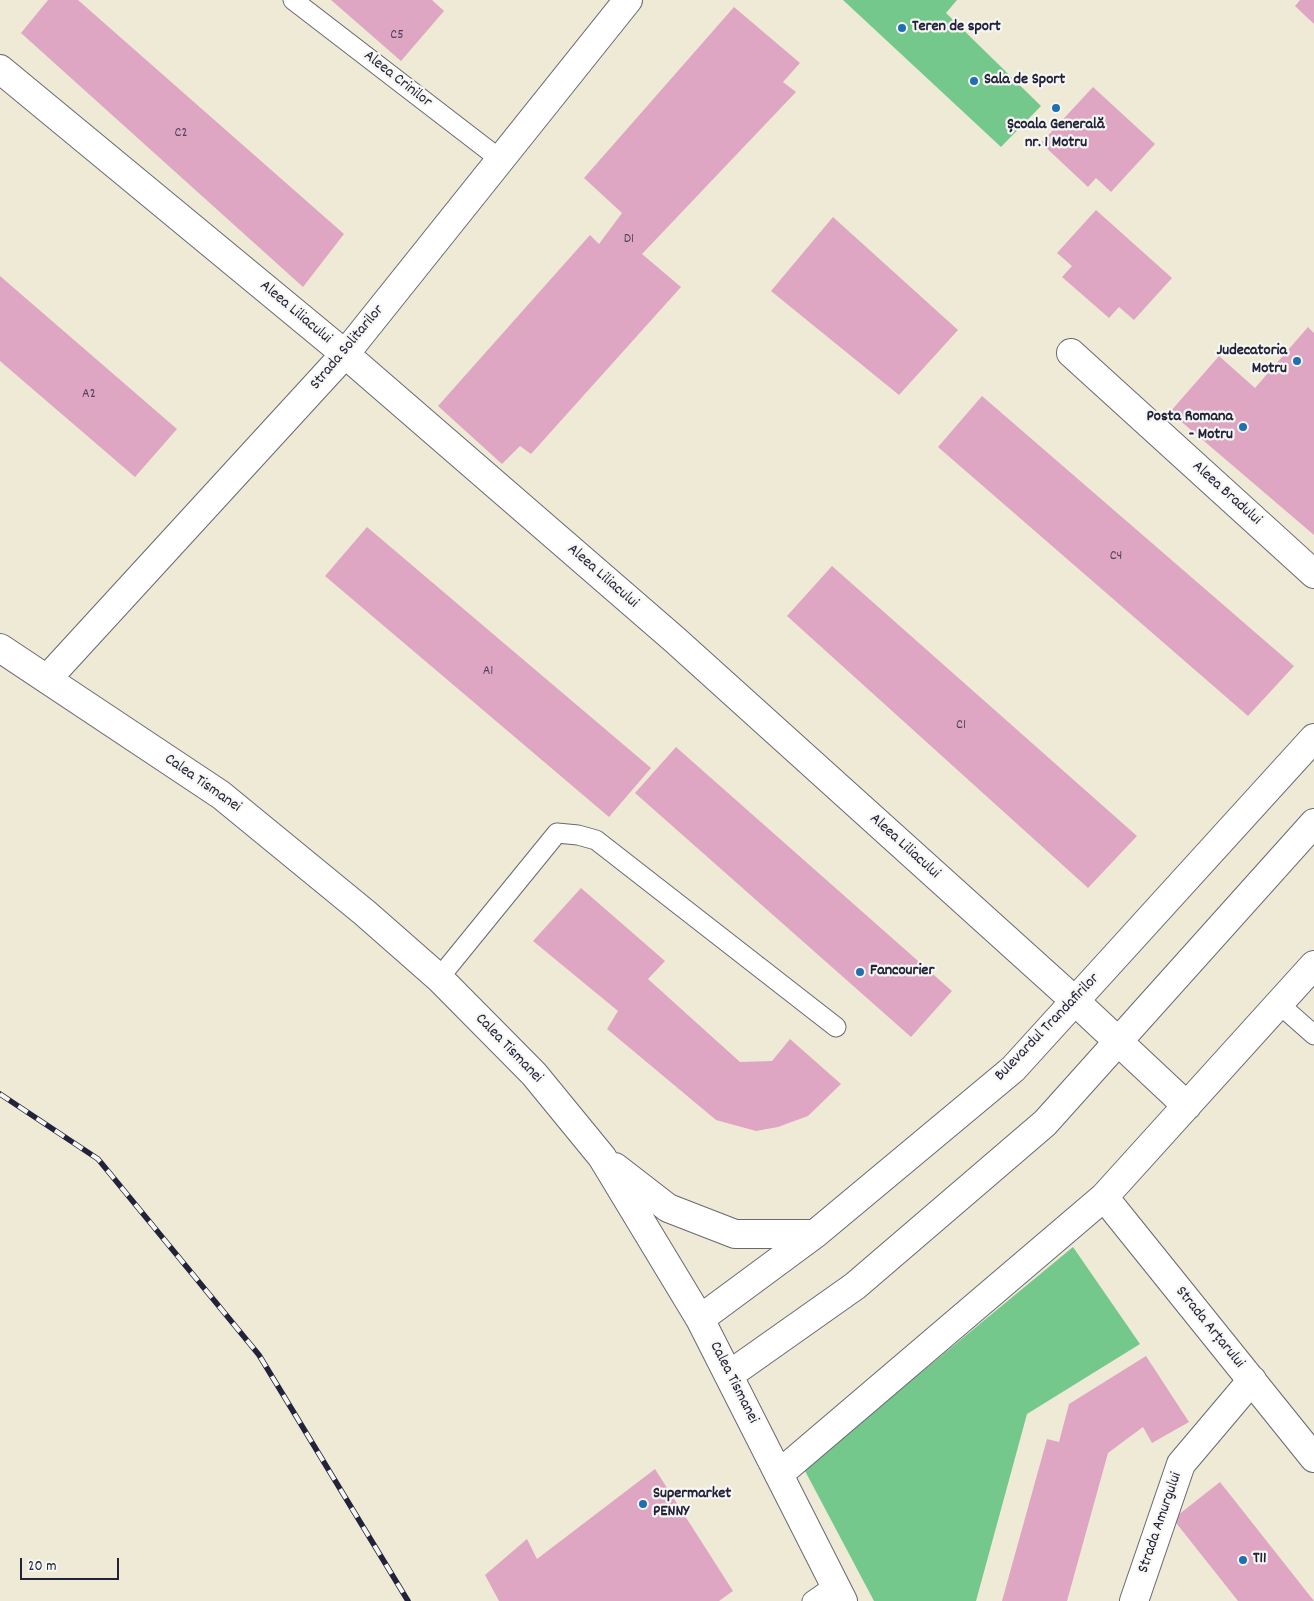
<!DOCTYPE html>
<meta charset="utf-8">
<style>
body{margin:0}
#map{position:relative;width:1314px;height:1601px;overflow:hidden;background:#efead5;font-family:Dekko,sans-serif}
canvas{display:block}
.scale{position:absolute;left:20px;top:1558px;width:99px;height:22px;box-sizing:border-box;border:2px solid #22223b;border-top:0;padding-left:6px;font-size:15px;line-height:18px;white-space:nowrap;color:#22223b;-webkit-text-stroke:4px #f6f6f2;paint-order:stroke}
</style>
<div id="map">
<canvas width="1314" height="1601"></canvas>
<div class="scale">20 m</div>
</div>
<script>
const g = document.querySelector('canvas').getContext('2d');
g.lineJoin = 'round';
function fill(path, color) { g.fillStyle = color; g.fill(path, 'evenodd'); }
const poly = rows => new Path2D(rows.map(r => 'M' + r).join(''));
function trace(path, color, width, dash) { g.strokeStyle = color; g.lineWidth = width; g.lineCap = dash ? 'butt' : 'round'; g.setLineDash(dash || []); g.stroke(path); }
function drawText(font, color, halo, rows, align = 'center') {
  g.font = font + ' Dekko,sans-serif'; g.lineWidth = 4.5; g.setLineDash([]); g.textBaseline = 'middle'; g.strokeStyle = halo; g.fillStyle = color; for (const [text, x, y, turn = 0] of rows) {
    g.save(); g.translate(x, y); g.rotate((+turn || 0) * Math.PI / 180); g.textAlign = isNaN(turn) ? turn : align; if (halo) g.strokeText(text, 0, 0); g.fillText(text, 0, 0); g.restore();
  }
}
const green = poly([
 [843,0,957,0,946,13,1041,106,1001,147],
 [1073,1247,1140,1344,1027,1414,976,1601,874,1601,804,1469]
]);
const building = poly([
 [48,0,78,0,344,234,303,287,21,33],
 [331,0,432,0,444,11,401,61],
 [1300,0,1314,0,1314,24,1295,6],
 [734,7,800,63,783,82,796,92,642,254,681,287,531,454,520,446,502,464,438,406,590,235,599,244,622,213,584,178],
 [1093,87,1155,144,1111,192,1096,178,1088,187,1041,143],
 [1096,210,1172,278,1134,320,1119,307,1109,318,1062,277,1072,266,1057,253],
 [833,217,958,330,899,395,771,291],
 [0,276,177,429,135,477,0,361],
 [1308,327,1314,333,1314,535,1170,412,1219,356,1255,388],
 [982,396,1294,666,1248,716,938,447],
 [367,527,651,768,609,817,325,576],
 [832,566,1137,836,1088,888,787,616],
 [676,747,952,991,911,1037,635,793],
 [581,888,665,961,648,979,740,1062,772,1061,790,1039,841,1084,808,1116,778,1127,756,1131,716,1120,607,1029,618,1011,533,941],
 [1146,1356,1189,1422,1152,1443,1143,1427,1108,1453,1067,1601,1002,1601,1047,1439,1059,1442,1069,1404],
 [655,1469,733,1591,719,1601,499,1601,485,1575,527,1539,537,1559],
 [1220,1482,1314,1601,1238,1601,1173,1519]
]);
const lane = poly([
 [293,0,501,160],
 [439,978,557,833,578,835,596,840,836,1027],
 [1279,1004,1314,1035],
 [812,1601,835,1585]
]);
const street = poly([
 [0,69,345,354,674,639,1075,1001,1187,1106],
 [1071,353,1314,574],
 [47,679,345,354,628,0],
 [1104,1197,1314,1458],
 [779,1474,1104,1197,1314,965],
 [1134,1601,1181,1464,1252,1380]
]);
const secondary = poly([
 [0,648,221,795,365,913,439,978,534,1074,602,1157,700,1319,843,1601],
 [615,1167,668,1208,735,1234,815,1234],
 [700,1319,815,1234,1013,1069,1314,738],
 [729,1375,855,1286,1045,1123,1314,823]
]);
const rail = poly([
 [0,1094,98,1159,259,1355,408,1601]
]);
const markers = [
 [902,28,5,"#1f6fb2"],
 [974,81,5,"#1f6fb2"],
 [1056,108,5,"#1f6fb2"],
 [1297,361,5,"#1f6fb2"],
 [1243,427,5,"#1f6fb2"],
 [860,972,5,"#1f6fb2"],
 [643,1504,5,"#1f6fb2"],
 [1243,1560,5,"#1f6fb2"]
];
const numberNames = [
 ["C5",397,36],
 ["C2",181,134],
 ["D1",629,240],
 ["A2",89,395],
 ["C4",1116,557],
 ["A1",488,672],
 ["C1",961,726]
];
const poiNames = [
 ["Teren de sport",912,28],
 ["Sala de Sport",984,81],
 ["Școala Generală",1056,126,"center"],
 ["nr. 1 Motru",1056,144,"center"],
 ["Judecatoria",1287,352,"right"],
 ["Motru",1287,370,"right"],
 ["Posta Romana",1233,418,"right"],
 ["- Motru",1233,436,"right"],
 ["Fancourier",870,972],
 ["Supermarket",653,1495],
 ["PENNY",653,1513],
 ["T11",1253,1560]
];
const streetNames = [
 ["Aleea Crinilor",397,80,38],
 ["Aleea Liliacului",295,313,40],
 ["Strada Solitarilor",348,348,-50],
 ["Aleea Bradului",1226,494,42],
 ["Aleea Liliacului",602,577,41],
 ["Calea Tismanei",202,784,35],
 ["Aleea Liliacului",904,847,42],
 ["Bulevardul Trandafirilor",1048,1028,-46],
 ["Calea Tismanei",508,1049,46],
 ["Strada Arțarului",1209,1328,51],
 ["Calea Tismanei",733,1383,63],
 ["Strada Amurgului",1161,1523,-71]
];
fill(green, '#74c88b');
fill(building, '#dfa6c3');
trace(lane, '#6a6871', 21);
trace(street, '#6a6871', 30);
trace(secondary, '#6a6871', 30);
trace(lane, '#fff', 19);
trace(street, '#fff', 28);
trace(secondary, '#fff', 28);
trace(rail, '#22223b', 5.5);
trace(rail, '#f6f6f2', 4, [11]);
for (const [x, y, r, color] of markers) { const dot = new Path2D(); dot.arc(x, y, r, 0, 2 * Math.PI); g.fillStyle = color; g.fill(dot); trace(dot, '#f6f6f2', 2); }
drawText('14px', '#51435d', null, numberNames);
drawText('bold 16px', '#22223b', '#f6f6f2', poiNames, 'left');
drawText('16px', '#22223b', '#f6f6f2', streetNames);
</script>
